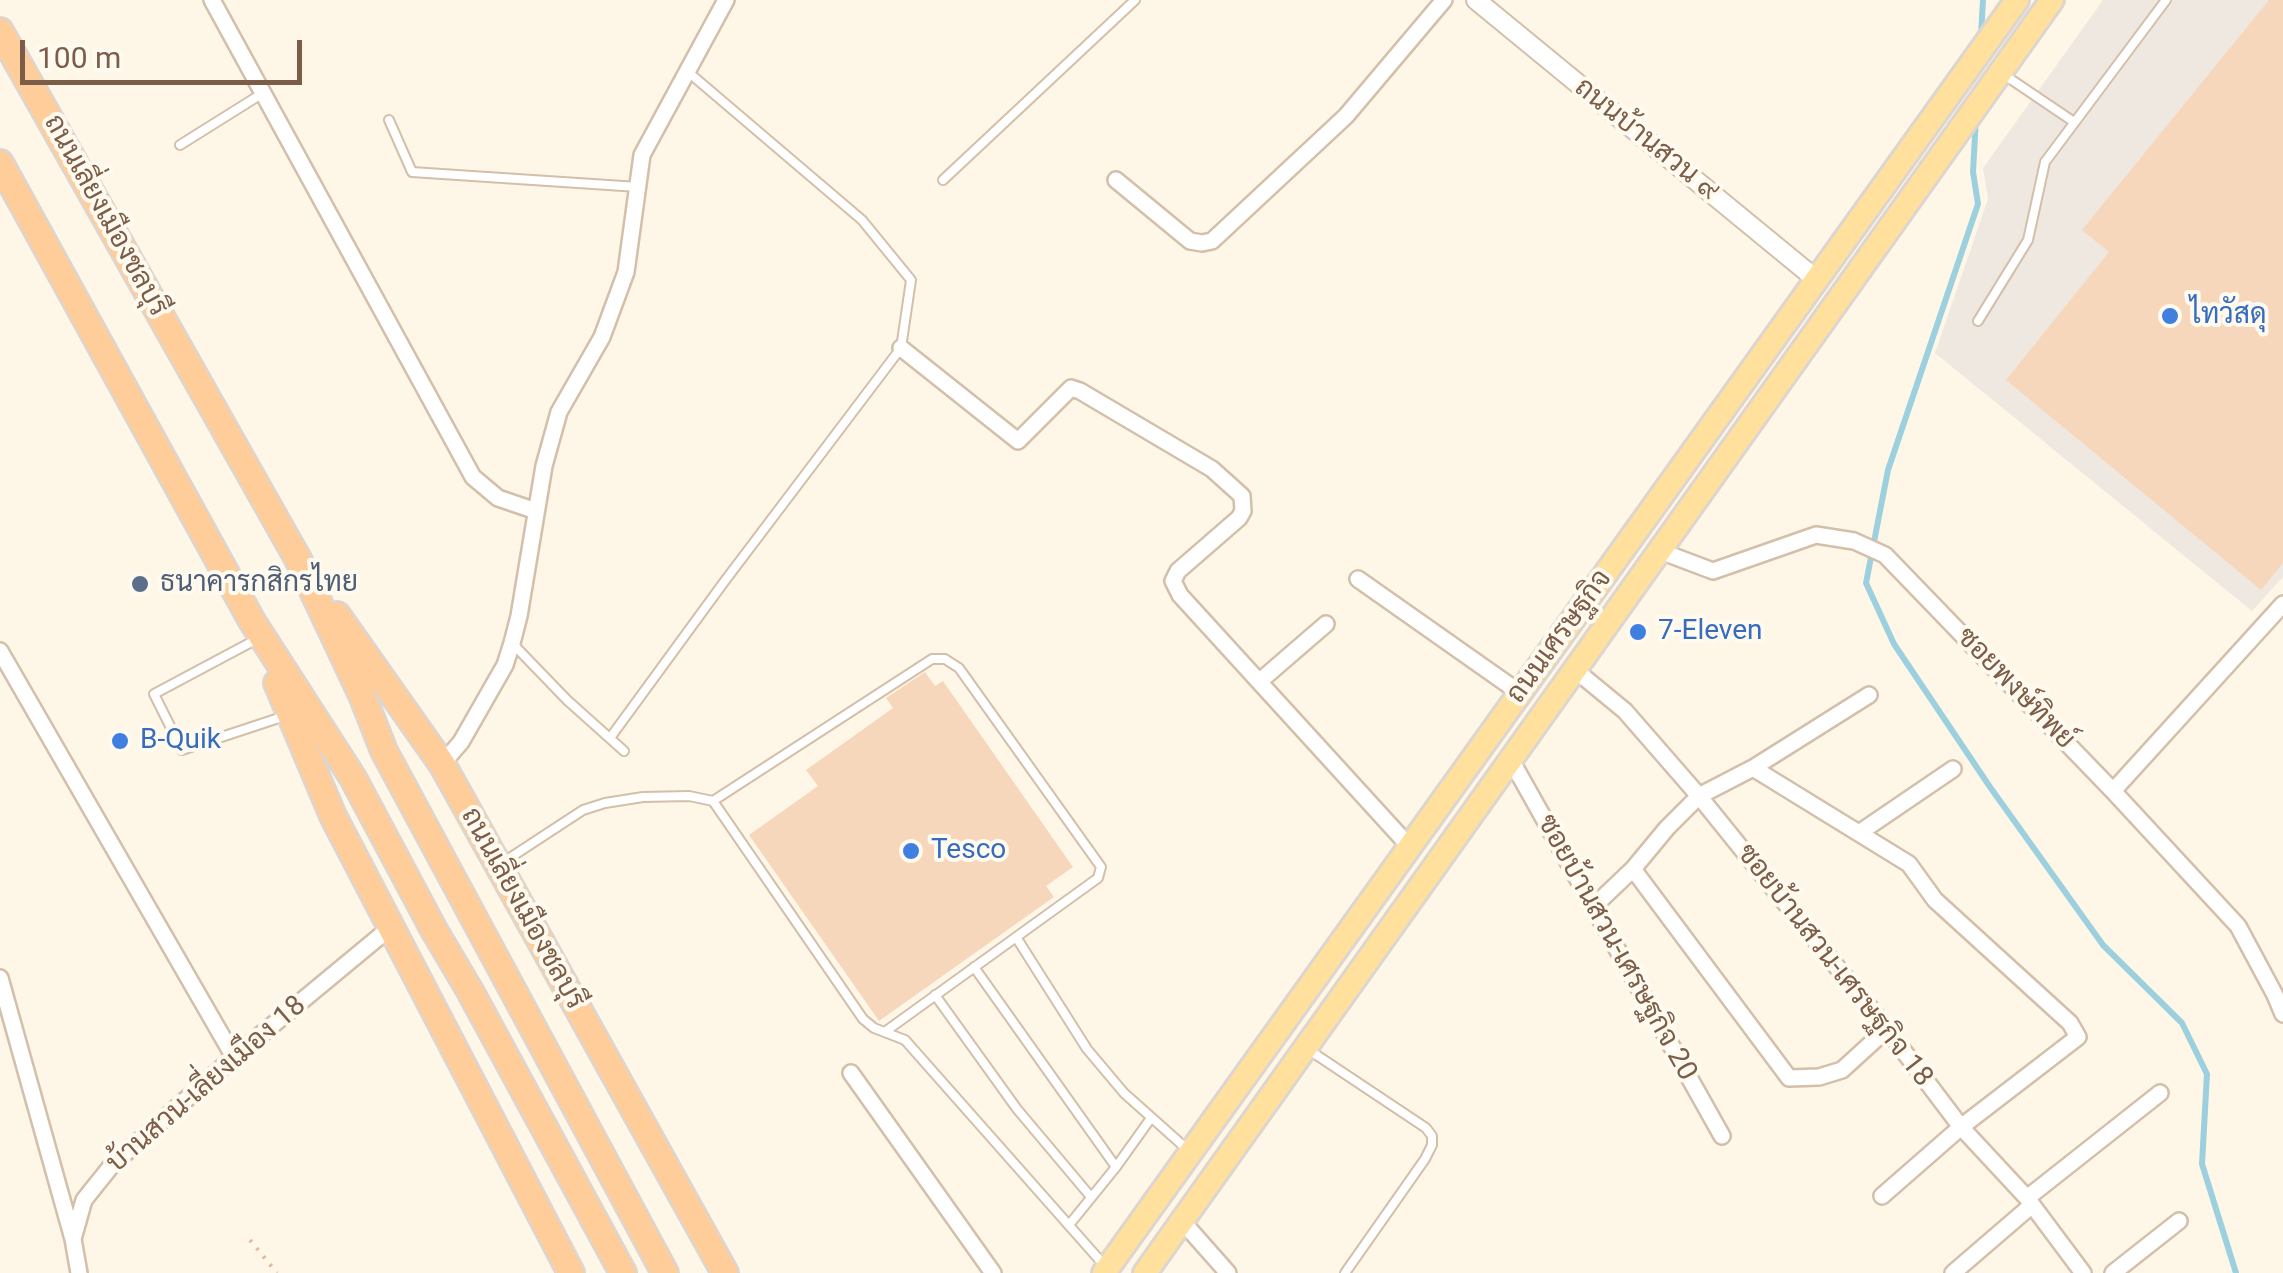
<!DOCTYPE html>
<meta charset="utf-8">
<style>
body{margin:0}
#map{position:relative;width:2283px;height:1273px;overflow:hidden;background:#fef7e7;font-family:Roboto,sans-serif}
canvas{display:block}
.scale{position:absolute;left:20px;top:40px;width:282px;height:45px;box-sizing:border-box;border:5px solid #7c5d48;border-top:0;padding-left:12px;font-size:30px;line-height:35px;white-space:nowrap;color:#7c5d48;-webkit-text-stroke:8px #fffaef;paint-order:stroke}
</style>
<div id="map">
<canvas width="2283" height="1273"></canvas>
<div class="scale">100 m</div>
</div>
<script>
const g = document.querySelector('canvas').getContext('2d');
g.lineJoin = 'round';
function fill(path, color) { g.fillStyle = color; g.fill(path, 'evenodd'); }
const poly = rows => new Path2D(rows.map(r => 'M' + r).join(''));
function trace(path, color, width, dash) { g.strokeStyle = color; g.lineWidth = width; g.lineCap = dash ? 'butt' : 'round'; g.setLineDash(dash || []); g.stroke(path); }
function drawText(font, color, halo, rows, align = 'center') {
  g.font = font + ' Roboto,Sarabun,sans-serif'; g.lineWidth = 8; g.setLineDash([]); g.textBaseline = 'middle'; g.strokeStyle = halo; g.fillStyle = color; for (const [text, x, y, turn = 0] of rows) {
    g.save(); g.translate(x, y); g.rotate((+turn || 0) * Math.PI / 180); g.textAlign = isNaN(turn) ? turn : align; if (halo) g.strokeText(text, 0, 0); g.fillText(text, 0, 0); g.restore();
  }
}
const industrial = poly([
 [2103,0,2283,0,2283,577,2252,611,1935,353,1988,199,1983,168]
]);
const stream = poly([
 [1981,35,1983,0],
 [1976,117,1973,172,1978,204,1888,470,1866,583,1894,644,1990,787,2103,945,2182,1023,2207,1074,2202,1164,2236,1273]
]);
const building = poly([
 [2269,0,2283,0,2283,563,2261,590,2006,380,2109,252,2082,230],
 [925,672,935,686,943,681,1073,867,1046,886,1054,897,879,1021,749,835,818,786,806,770,893,708,886,698]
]);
const path = poly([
 [250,1240,277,1273]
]);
const service = poly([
 [2003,74,2074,122],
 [389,120,412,172,638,187],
 [180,145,263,93],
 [943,180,1135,0],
 [1978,321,2028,240,2045,162,2166,0],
 [259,638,154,694,182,750,285,716],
 [512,643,567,700,624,751],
 [610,738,724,582,901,348,911,280,862,220,687,71],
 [713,801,932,659,945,659,959,668,1101,867,1098,878,886,1031],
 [502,863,583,810,605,803,643,797,689,796,713,801,863,1019,874,1028,905,1040,1104,1265],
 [1016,937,1087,1049,1124,1093,1188,1150],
 [974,967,1116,1167],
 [935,995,1017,1109,1091,1197],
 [1309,1050,1426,1128,1432,1136,1432,1145,1425,1159,1345,1273],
 [1069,1225,1116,1167,1151,1118]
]);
const minor = poly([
 [212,0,473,477,498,498,536,511],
 [1116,180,1190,241,1202,243,1212,241,1346,116,1444,0],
 [901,348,1018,441,1071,388,1080,391,1212,469,1242,496,1243,511,1239,518,1178,571,1173,581,1180,595,1409,846],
 [1660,551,1713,571,1816,535,1854,541,1885,555,2113,791,2238,926,2275,995,2283,1014],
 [1358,579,1520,693],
 [0,651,234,1057],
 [1574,669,1625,711,1699,796,1887,1029,1961,1127,2027,1198,2083,1273],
 [1260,681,1326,624],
 [1511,760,1722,1136],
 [442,764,461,742,505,665,512,643,519,616,544,466,559,412,602,337,626,272,642,155,726,0],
 [1753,768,1869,695],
 [2113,791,2283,604],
 [1859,833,1953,769],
 [1593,907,1633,869],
 [0,978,73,1239],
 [851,1073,993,1273],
 [1882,1196,1961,1127,2078,1037,2070,1023,1935,900,1909,864,1753,768,1699,796,1667,828,1633,869,1789,1078,1819,1077,1842,1070,1887,1029],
 [2027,1198,2160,1093],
 [1182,1221,1228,1273],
 [79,1273,73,1239,84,1200,112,1165,234,1057,391,927],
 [1953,1273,2032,1205],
 [2113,1273,2179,1221]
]);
const tertiary = poly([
 [1476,0,1817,280]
]);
const primary = poly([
 [1104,1273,2017,0],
 [1145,1273,2052,0]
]);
const trunk = poly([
 [0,31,298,559,362,695,384,751,665,1273],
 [0,163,252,621,353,778,434,930,470,991,623,1273],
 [337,615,442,764,725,1273],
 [277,683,333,816,571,1273]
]);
const markers = [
 [2170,316,10,"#3f7fe0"],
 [140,584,10,"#5c6f8a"],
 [1638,632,10,"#3f7fe0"],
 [120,741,10,"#3f7fe0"],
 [911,851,10,"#3f7fe0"]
];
const streetNames = [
 ["ถนนบ้านสวน ๙",1646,140,39],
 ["ถนนเลี่ยงเมืองชลบุรี",105,216,61],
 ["ถนนเศรษฐกิจ",1560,637,-54],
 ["ซอยพงษ์ทิพย์",2015,689,46],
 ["ถนนเลี่ยงเมืองชลบุรี",522,909,61],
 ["ซอยบ้านสวน-เศรษฐกิจ 20",1616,948,61],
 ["ซอยบ้านสวน-เศรษฐกิจ 18",1834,966,52],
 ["บ้านสวน-เลี่ยงเมือง 18",207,1085,-41]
];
const shopNames = [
 ["ไทวัสดุ",2190,316],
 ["7-Eleven",1658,632],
 ["B-Quik",140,741],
 ["Tesco",931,851]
];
const serviceNames = [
 ["ธนาคารกสิกรไทย",160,584]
];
fill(industrial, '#efe8e0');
trace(stream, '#9dd0de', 6);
fill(building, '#f7d7bb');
trace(service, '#d3bfaa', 12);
trace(minor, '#d3bfaa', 20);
trace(tertiary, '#d3bfaa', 22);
trace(primary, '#ddd5cf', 28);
trace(trunk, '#ddd5cf', 30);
trace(path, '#ddba9d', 4, [2.5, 8]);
trace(service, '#fff', 8);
trace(minor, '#fff', 15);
trace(tertiary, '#fff', 18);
trace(primary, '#ffe19d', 22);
trace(trunk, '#ffcd9a', 25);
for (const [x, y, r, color] of markers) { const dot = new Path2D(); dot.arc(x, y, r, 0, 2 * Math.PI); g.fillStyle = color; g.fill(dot); trace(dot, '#fffaef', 4); }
drawText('28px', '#7c5d48', '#fffaef', streetNames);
drawText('28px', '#366cbe', '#fffaef', shopNames, 'left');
drawText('28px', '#4e5e75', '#fffaef', serviceNames, 'left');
</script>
